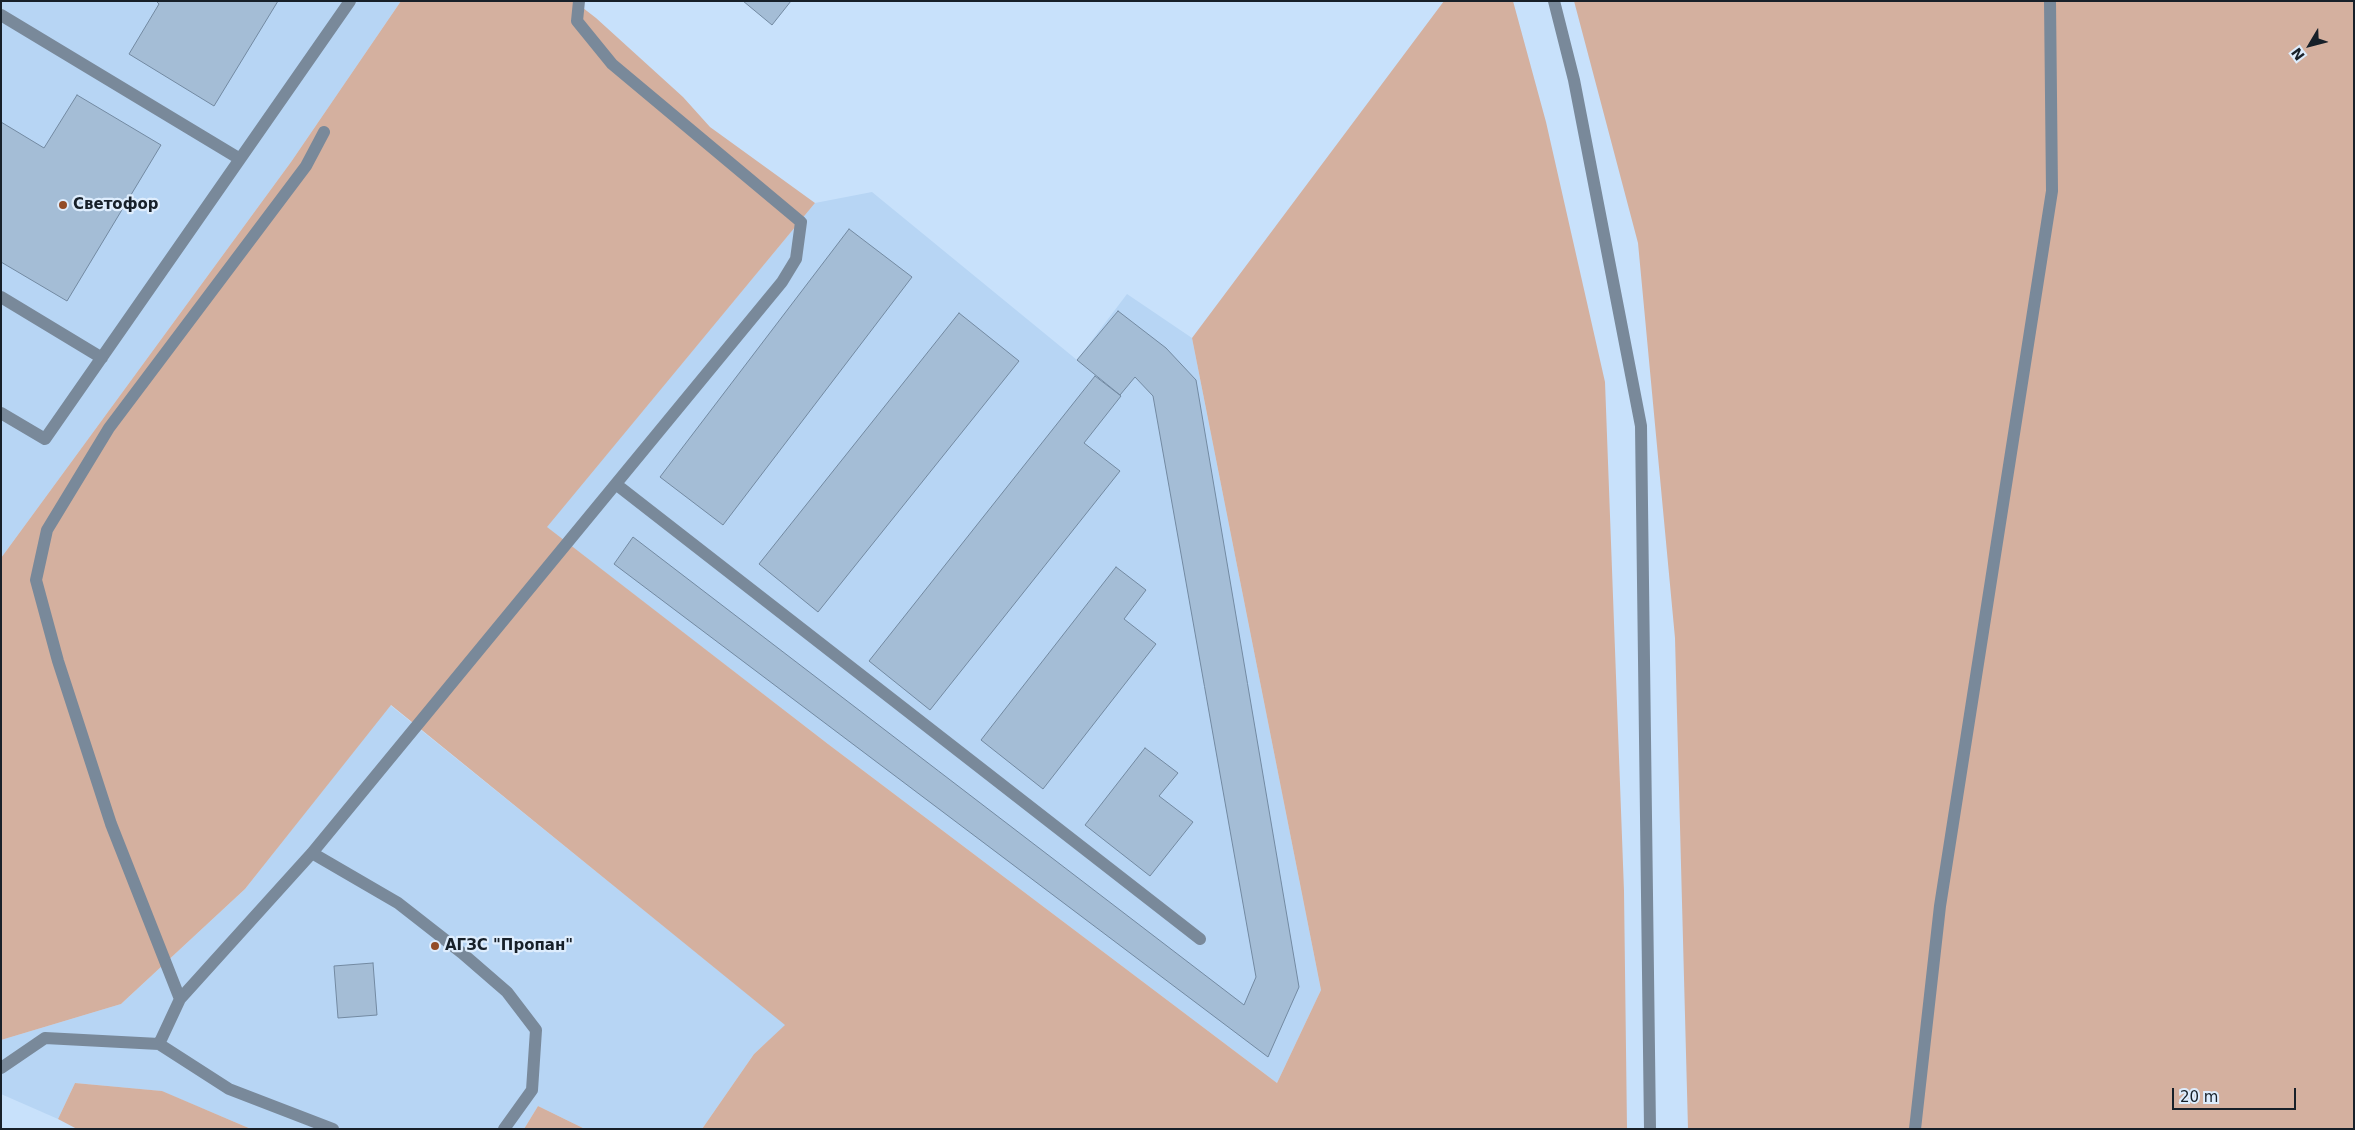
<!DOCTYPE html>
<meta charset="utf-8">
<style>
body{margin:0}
#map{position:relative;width:2355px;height:1130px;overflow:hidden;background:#c8e1fb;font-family:"DejaVu Sans",sans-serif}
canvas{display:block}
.frame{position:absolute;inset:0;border:2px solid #172029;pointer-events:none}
.north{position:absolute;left:2285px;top:20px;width:50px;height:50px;-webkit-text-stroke:4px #deedfd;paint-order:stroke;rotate:233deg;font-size:14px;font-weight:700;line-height:20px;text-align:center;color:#172029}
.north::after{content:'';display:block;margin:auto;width:18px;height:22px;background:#172029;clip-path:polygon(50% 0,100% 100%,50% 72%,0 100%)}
.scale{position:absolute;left:2172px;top:1088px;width:124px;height:22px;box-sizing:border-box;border:2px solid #172029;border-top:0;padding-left:6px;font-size:15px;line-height:18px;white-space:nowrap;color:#172029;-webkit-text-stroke:4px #deedfd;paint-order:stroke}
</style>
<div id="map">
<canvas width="2355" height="1130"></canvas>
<div class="frame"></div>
<div class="north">N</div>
<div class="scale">20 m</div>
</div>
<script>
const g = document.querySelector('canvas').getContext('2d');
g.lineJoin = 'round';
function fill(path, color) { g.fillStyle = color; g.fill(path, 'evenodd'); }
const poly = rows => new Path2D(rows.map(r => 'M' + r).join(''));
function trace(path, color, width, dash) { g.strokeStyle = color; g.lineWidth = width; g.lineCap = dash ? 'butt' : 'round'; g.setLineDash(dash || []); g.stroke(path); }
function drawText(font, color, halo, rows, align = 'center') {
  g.font = font + ' "DejaVu Sans",sans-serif'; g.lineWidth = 4.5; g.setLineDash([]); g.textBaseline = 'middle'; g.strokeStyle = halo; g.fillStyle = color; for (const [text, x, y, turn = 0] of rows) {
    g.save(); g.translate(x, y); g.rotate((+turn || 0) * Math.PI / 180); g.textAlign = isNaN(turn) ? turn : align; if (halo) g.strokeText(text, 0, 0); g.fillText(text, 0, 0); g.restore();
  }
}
const built = poly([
 [1,1,401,1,291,162,1,558],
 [872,192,1077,360,1127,294,1192,338,1321,990,1277,1083,828,744,546,527,815,203],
 [390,705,786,1025,754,1054,702,1129,585,1129,538,1106,524,1129,251,1129,161,1091,75,1083,58,1119,1,1094,1,1040,121,1004,245,889]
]);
const green = poly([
 [401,1,574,1,596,18,683,97,710,127,815,203,547,527,828,744,1277,1083,1321,990,1192,338,1444,1,1513,1,1546,122,1605,382,1624,891,1627,1129,702,1129,754,1054,785,1025,391,705,245,889,121,1004,1,1040,1,558,291,162],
 [1574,1,2354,1,2354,1129,1688,1129,1675,638,1638,243],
 [75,1083,162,1091,251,1129,77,1129,58,1119],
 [538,1106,585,1129,524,1129]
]);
const building = poly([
 [156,1,278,1,214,106,129,54,159,4,156,1],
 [743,1,791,1,772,25,743,1],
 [77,95,161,145,67,301,1,262,1,122,44,148,77,95],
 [849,229,912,277,723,525,660,477,849,229],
 [1118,311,1166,348,1196,380,1299,987,1268,1057,614,564,633,537,1244,1005,1256,977,1153,396,1135,377,1120,395,1077,360,1118,311],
 [959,313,1019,361,818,612,759,564,959,313],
 [1095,376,1121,396,1084,443,1120,471,930,710,869,661,1095,376],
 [1116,567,1146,590,1124,619,1156,644,1043,789,981,740,1116,567],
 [1145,748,1178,773,1159,796,1193,822,1150,876,1085,825,1145,748],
 [373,963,377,1015,338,1018,334,966,373,963]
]);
const service = poly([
 [1,15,240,159],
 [1,297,102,358],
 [1,413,45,439,350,1],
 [617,485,1200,939],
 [312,853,398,903,462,953,507,992,536,1030,532,1090,504,1129],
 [180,999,111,824,58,661,36,580,47,530,109,428,306,166,324,132],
 [159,1044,229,1089,333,1129],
 [1,1068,45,1038,159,1044,180,999,312,853,782,282,796,259,801,222,612,64,577,21,579,1],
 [1915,1129,1940,906,2052,191,2050,1]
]);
const minor = poly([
 [1554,1,1574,80,1641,426,1650,1129]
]);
const markers = [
 [63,205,5,"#934c27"],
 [435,946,5,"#934c27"]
];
const poiNames = [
 ["Светофор",73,205],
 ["АГЗС \"Пропан\"",445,946]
];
fill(built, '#b7d5f4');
fill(green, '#d4b09f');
fill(building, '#a4bdd6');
trace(building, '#738aa2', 1);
trace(service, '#79899a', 12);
trace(minor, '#79899a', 12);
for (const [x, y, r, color] of markers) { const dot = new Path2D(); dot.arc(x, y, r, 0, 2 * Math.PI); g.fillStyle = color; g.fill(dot); trace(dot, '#deedfd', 2); }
drawText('bold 15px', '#172029', '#deedfd', poiNames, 'left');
</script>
